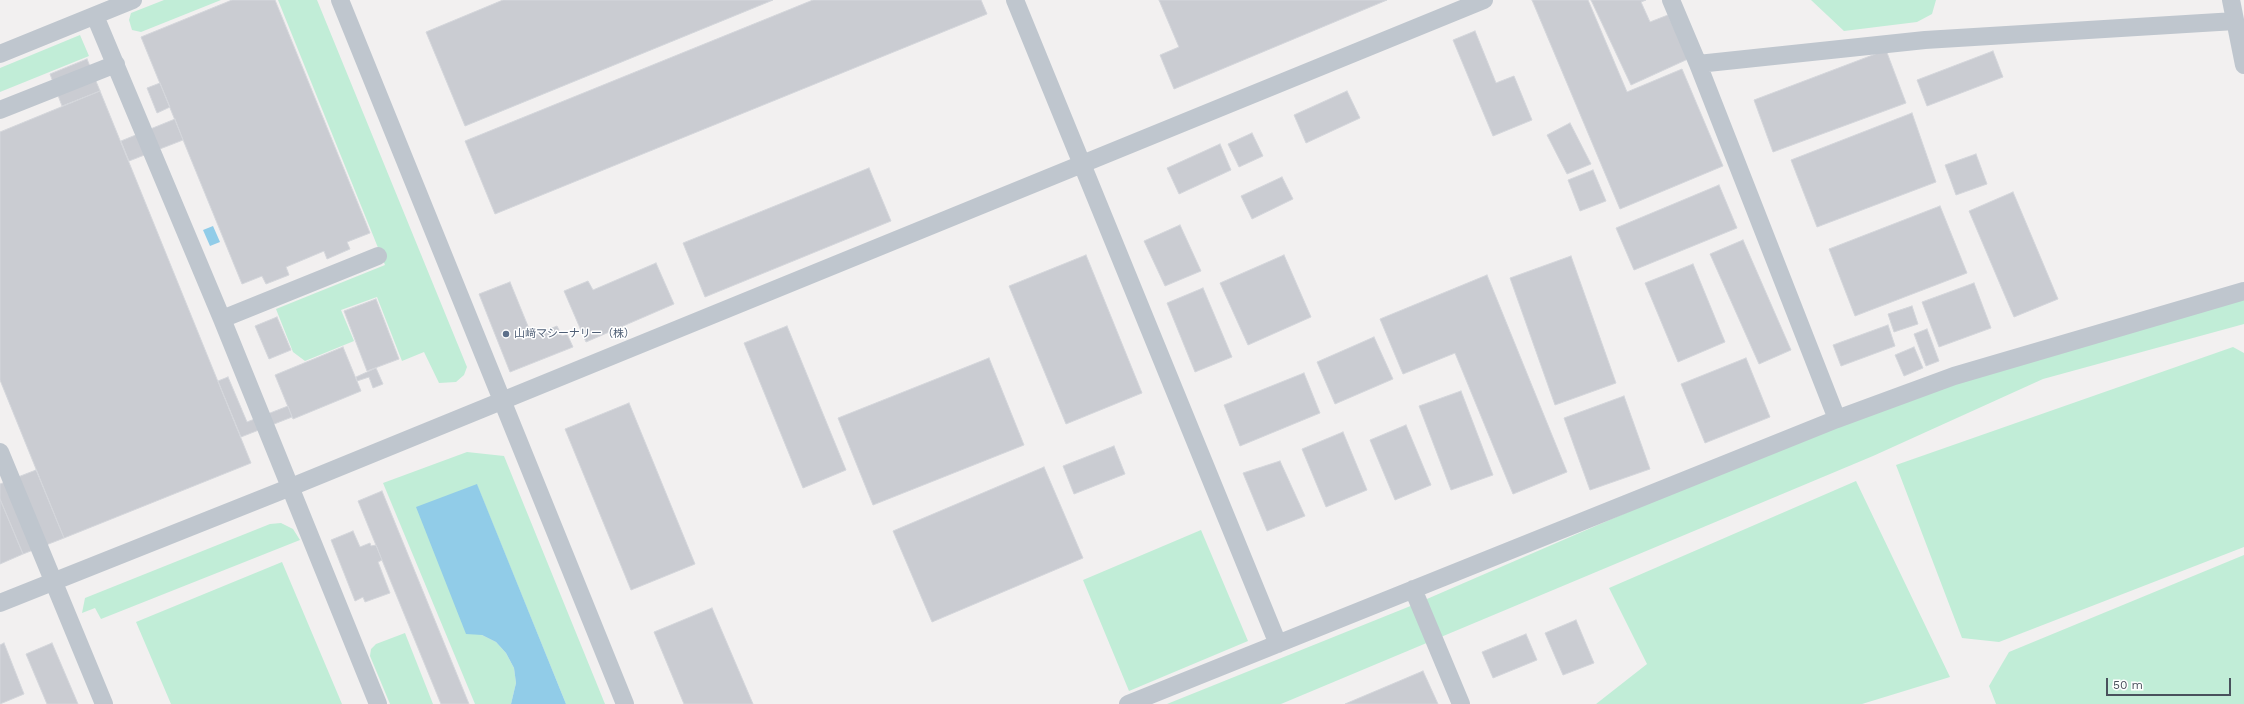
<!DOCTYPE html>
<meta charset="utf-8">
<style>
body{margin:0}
#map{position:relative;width:2244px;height:704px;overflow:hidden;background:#f2f0f0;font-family:"Work Sans",sans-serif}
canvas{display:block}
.scale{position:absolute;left:2106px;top:678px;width:125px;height:18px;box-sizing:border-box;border:2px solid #49515c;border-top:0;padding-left:5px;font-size:12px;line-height:14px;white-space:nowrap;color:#49515c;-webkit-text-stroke:3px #fff;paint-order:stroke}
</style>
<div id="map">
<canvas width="2244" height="704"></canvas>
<div class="scale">50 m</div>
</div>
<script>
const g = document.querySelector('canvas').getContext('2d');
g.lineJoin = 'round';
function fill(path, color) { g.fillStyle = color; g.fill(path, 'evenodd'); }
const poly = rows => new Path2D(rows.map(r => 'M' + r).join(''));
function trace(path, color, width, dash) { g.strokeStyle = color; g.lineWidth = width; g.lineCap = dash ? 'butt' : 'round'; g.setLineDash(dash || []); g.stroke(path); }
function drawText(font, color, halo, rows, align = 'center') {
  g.font = font + ' "Work Sans","Noto Sans JP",sans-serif'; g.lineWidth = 3; g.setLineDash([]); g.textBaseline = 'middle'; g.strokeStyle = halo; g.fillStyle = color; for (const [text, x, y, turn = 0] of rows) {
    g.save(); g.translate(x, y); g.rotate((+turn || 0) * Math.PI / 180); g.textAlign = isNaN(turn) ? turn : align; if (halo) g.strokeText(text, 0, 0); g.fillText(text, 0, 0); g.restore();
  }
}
const green = poly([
 [164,0,221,0,141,32,132,30,129,20,131,13],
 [278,0,317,0,467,367,464,375,456,382,439,383,424,352,402,361,377,297,341,310,354,341,305,361,293,352,276,309,385,265],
 [1811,0,1936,0,1932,14,1917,22,1844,31],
 [80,35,89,56,0,92,0,68],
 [2244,299,2244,324,2043,379,1873,456,1281,704,1167,704,1413,605,1875,405],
 [2233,347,2244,353,2244,547,1999,642,1962,638,1896,465],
 [467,452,504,456,605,704,566,704,477,485,482,635,496,642,506,653,514,668,516,683,511,704,475,704,383,483],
 [1856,481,1950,677,1862,704,1596,704,1647,664,1609,588],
 [281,523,293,529,300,540,101,619,95,608,82,613,85,598,270,524],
 [1201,530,1248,641,1129,691,1083,580],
 [2244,555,2244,704,1996,704,1989,686,2009,652],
 [282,562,342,704,171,704,136,622],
 [405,633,433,704,390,704,370,656,371,649,376,644]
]);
const water = poly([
 [213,226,220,242,210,246,203,230],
 [477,484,566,704,511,704,516,683,514,668,506,653,496,642,482,635,466,634,416,507]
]);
const building = poly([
 [232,0,275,0,370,233,347,242,350,249,327,259,324,251,286,267,289,275,266,284,262,276,242,284,141,37,232,0],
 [503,0,773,0,465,126,426,32,503,0],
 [813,0,981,0,987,14,495,214,465,141,813,0],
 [1159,0,1387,0,1174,89,1160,55,1179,47,1159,0],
 [1532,0,1588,0,1627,92,1682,69,1723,166,1620,209,1532,0],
 [1591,0,1646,0,1641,2,1650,22,1668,15,1688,59,1631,85,1591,0],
 [1475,31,1496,83,1514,76,1532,120,1493,136,1453,40,1475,31],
 [1886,50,1906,103,1773,152,1754,100,1886,50],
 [1993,51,2003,77,1927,106,1917,80,1993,51],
 [87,59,100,91,62,106,50,74,87,59],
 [160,83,170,107,157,113,147,88,160,83],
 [100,91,251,463,64,538,0,380,0,132,100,91],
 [1347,91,1360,118,1306,143,1294,115,1347,91],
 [1912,113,1936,182,1817,227,1791,160,1912,113],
 [175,119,183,140,129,161,121,141,175,119],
 [1570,123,1591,164,1567,174,1547,135,1570,123],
 [1252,133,1263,156,1239,167,1228,144,1252,133],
 [1220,144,1231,170,1179,194,1167,168,1220,144],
 [1976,154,1987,184,1956,195,1945,165,1976,154],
 [869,168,891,221,705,297,683,243,869,168],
 [1593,170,1606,201,1580,211,1568,180,1593,170],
 [1282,177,1293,199,1252,219,1241,196,1282,177],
 [1719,185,1737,228,1634,270,1616,228,1719,185],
 [2013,192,2058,299,2014,317,1969,211,2013,192],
 [1940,206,1967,273,1855,316,1829,249,1940,206],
 [1180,225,1201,271,1165,286,1144,241,1180,225],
 [1743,240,1791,350,1759,364,1710,254,1743,240],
 [1086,255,1142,393,1066,424,1009,286,1086,255],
 [1284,255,1311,317,1248,345,1220,283,1284,255],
 [1571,256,1616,383,1555,405,1510,278,1571,256],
 [656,263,674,304,586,342,564,291,588,281,593,290,656,263],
 [1693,264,1725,342,1678,362,1645,283,1693,264],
 [1487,275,1567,472,1513,494,1455,353,1403,374,1380,319,1487,275],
 [510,282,532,336,557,326,562,336,567,334,573,347,510,372,479,294,510,282],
 [1974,283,1991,328,1939,347,1922,302,1974,283],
 [1203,288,1232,357,1195,372,1167,303,1203,288],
 [376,299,399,359,367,371,344,311,376,299],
 [1912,306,1918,324,1894,332,1888,314,1912,306],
 [277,317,291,350,269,359,255,326,277,317],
 [1888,325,1895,346,1841,366,1833,345,1888,325],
 [787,326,846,470,803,488,744,343,787,326],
 [1927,329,1939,361,1926,366,1914,334,1927,329],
 [1374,337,1393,379,1335,404,1317,362,1374,337],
 [343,347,361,391,293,419,275,375,343,347],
 [1914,347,1923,368,1904,376,1895,355,1914,347],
 [989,358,1024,445,873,505,838,418,989,358],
 [1746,358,1770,417,1705,443,1681,384,1746,358],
 [376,368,383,384,373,388,369,377,357,381,356,377,376,368],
 [1304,373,1320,413,1240,446,1224,405,1304,373],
 [228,377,247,422,288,406,292,417,241,437,218,381,228,377],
 [1461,391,1493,475,1451,490,1419,406,1461,391],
 [1624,396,1650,469,1590,490,1564,418,1624,396],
 [629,403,695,564,631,590,565,429,629,403],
 [1406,425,1431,485,1395,500,1370,440,1406,425],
 [1343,432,1367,490,1326,507,1302,449,1343,432],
 [1114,446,1125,474,1074,494,1063,466,1114,446],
 [1280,461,1305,516,1267,531,1243,473,1280,461],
 [1044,467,1083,558,932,622,893,531,1044,467],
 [36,470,64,538,23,554,0,499,0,484,36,470],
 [382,491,469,704,441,704,382,560,358,501,382,491],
 [0,499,23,554,0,564,0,499],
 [353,531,360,547,370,543,371,546,376,545,382,560,378,562,390,593,365,602,363,597,355,601,331,540,353,531],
 [712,608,753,704,684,704,654,632,712,608],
 [1576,620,1594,663,1563,675,1545,633,1576,620],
 [1526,634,1537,660,1493,678,1482,652,1526,634],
 [4,643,24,694,0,704,0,645,4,643],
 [52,643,78,704,47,704,26,654,52,643],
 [1423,671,1438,704,1345,704,1423,671]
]);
const minor = poly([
 [340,0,625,704],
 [1015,0,1278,644],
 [1671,0,1698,64,1837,419],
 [2231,0,2244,65],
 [95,16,222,319,378,704],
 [0,54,133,0],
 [1698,64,1925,40,2235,21],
 [0,110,116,64],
 [222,319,378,256],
 [0,452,104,704],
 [1413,589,1461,704],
 [0,603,291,487,1484,0],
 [1128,704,1837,419,1954,376,2244,291]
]);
const markers = [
 [506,334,4,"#5c6f8a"]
];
const serviceNames = [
 ["山﨑マシーナリー（株）",514,334]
];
fill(green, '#c1edd7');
fill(water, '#91cce8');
fill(building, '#caccd2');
trace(building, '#d4d6db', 1);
trace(minor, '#bfc6ce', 18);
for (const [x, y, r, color] of markers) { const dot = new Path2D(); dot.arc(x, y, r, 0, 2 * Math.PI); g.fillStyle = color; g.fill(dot); trace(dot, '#fff', 1.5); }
drawText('11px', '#4e5e75', '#fff', serviceNames, 'left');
</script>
